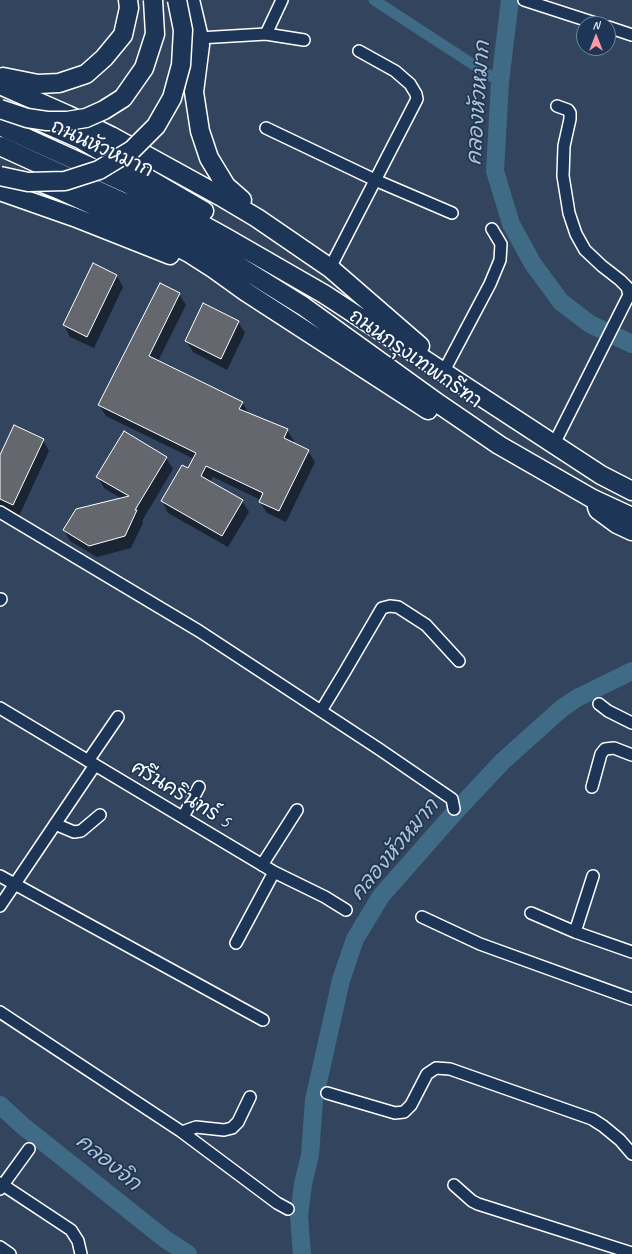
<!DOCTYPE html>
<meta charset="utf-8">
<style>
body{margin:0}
#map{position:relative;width:632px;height:1254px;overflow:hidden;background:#32445e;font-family:Caveat,sans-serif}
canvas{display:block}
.north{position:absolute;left:576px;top:16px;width:40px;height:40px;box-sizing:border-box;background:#1d3557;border:1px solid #77869a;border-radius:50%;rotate:0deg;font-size:11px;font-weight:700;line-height:16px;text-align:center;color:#fff}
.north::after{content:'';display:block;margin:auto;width:14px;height:18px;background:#ff9aa2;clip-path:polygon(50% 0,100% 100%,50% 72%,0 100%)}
</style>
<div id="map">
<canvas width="632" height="1254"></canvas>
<div class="north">N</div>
</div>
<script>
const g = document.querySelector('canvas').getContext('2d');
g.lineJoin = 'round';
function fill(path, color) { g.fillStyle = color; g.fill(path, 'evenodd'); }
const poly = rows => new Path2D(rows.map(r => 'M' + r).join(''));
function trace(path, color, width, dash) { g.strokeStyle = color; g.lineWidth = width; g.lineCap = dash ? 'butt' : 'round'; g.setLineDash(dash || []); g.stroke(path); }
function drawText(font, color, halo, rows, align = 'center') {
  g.font = font + ' Caveat,"Playpen Sans Thai",sans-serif'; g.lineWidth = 3.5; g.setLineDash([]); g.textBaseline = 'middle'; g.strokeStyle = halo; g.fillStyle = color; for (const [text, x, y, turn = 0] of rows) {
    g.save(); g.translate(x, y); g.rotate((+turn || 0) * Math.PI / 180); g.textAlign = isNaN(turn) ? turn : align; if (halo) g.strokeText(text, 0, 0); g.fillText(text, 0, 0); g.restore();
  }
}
const shadow = poly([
 [117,276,123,287,94,348,70,337,64,325],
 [179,294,186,305,158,361,242,402,249,414,287,430,294,441,293,443,308,451,315,462,286,522,267,513,260,502,261,500,213,477,210,482,242,501,249,512,228,547,168,513,162,501,188,470,194,459,106,416,99,405],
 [238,322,245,333,227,370,193,352,186,341],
 [43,440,49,451,19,516,0,507,0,457],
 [166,458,173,469,142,521,143,523,131,548,97,557,70,541,64,530,122,499,104,488,98,477]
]);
const canal = poly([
 [374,0,500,82]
]);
const river = poly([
 [510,0,500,82,495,171,511,224,533,264,561,302,590,324,632,344],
 [0,1105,23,1126,165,1239,188,1254],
 [302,1254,299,1216,303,1184,310,1155,314,1100,341,980,355,939,381,896,455,812,503,761,561,709,577,698,632,671]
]);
const building = poly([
 [93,263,117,275,87,337,63,325,93,263],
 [160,283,180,293,149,356,243,402,239,409,288,429,284,438,309,450,279,511,259,502,263,493,206,466,201,476,243,500,222,536,161,501,182,465,188,468,196,453,98,405,160,283],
 [203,303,239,321,221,359,185,341,203,303],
 [14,425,44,439,13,505,0,499,0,455,14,425],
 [124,431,167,457,135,510,137,510,125,536,89,546,63,530,76,509,129,496,96,477,124,431]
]);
const minor = poly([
 [524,0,598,24],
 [608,27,632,35],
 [266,34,282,0],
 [199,38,266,34,304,40],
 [266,128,375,180,452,213],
 [330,268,417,99,416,94,410,84,395,71,359,51],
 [445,369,490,284,500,260,501,244,492,229],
 [554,444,629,295,627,287,620,280,602,266,585,250,576,234,569,213,563,176,564,146,570,119,570,113,568,110,557,106],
 [0,512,199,631,379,749,452,799,454,809],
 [0,600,1,599],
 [599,704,608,711,632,723],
 [0,708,274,872,325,897,346,910],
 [321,711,344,673,382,608,390,606,398,607,426,625,459,661],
 [88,761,118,717],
 [592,787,601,754,605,749,614,748,632,755],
 [183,817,199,787],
 [55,824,74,832,81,831,100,815],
 [262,865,297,810],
 [0,876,263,1020],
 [0,906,95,765],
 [531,913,575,932,632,952],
 [422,917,480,944,632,999],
 [575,932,593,876],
 [236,943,274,872],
 [0,1012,182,1132,277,1203,288,1209],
 [327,1093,395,1113,404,1112,411,1105,427,1074,436,1068,450,1069,592,1119,603,1126,620,1140,632,1154],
 [182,1132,196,1127,224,1130,232,1128,238,1122,250,1097],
 [0,1183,71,1230,78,1241,81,1254],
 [454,1185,472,1201,478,1204,632,1253],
 [0,1189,29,1149],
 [0,1247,10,1254]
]);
const primary = poly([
 [190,0,199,38,200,45,194,92,200,131,209,158,226,186,242,200],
 [3,77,38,84,59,83,86,74,104,58,123,35,129,8,128,0],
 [0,85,68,115,111,136,220,196,257,218,330,268,420,346],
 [37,120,80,139,204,211],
 [0,126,128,184,223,236,324,294,601,475,632,491],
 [0,146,125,203,177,229,213,250,303,306,439,404,499,445,593,499,632,517],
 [37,181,62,191,108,212,189,253,214,269,246,292,428,410],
 [0,191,74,217,170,255],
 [597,507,598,510,617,524,632,531]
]);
const primaryBridge = poly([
 [0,109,27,118,47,121,67,121,86,118,104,110,123,98,144,68,155,34,153,0],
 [0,176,28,182,65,181,99,170,132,150,156,126,172,98,181,65,183,30,177,0]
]);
const streetNames = [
 ["ถนนหัวหมาก",102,149,25],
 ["ถนนกรุงเทพกรีฑา",415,359,35],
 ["ศรีนครินทร์ 5",181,795,31]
];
const waterNames = [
 ["คลองหัวหมาก",479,103,-86],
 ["คลองหัวหมาก",395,850,-50],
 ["คลองจิก",108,1163,39]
];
fill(shadow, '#0007');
trace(canal, '#406b86', 11);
trace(river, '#406b86', 18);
fill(building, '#64686e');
trace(building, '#fff', 1);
trace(minor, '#fff', 14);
trace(primary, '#fff', 21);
trace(minor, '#1d3557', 11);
trace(primary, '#1d3557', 18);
trace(primaryBridge, '#fff', 21, []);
trace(primaryBridge, '#1d3557', 18);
drawText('20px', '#fff', '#1d3557', streetNames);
drawText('italic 21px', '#b3c4cf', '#1d3557', waterNames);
</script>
